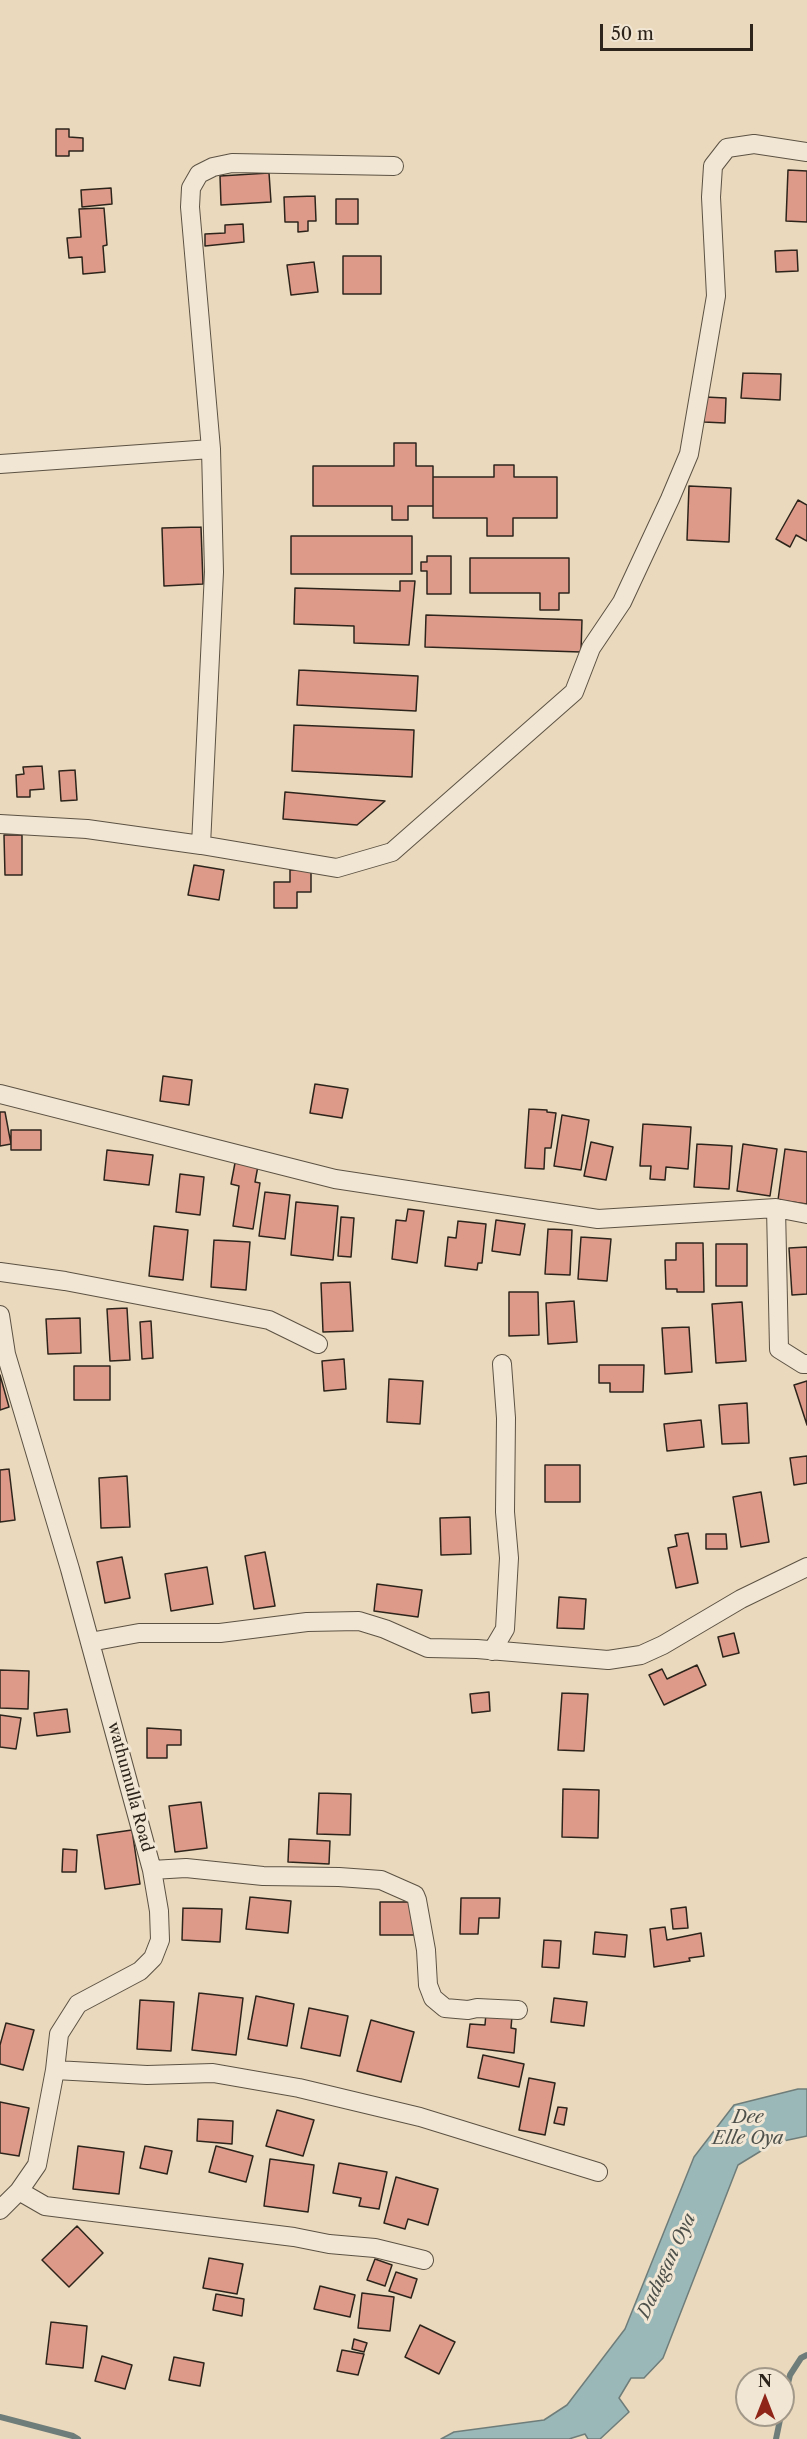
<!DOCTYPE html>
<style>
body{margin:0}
#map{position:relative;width:807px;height:2439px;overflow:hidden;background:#ead9bc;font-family:"Libre Caslon Text",serif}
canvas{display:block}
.north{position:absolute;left:735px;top:2367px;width:60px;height:60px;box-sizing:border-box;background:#f1e6d3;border:2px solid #a3998a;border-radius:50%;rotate:0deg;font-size:16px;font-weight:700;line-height:24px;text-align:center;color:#2d251c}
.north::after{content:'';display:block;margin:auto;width:21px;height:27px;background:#8f2418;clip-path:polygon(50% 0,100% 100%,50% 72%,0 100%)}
.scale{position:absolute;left:600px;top:24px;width:153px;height:27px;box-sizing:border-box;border:3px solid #2d251c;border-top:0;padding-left:8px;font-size:18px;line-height:21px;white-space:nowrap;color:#2d251c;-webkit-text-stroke:4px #f1e6d3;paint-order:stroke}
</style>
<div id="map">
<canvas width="807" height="2439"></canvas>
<div class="north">N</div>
<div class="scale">50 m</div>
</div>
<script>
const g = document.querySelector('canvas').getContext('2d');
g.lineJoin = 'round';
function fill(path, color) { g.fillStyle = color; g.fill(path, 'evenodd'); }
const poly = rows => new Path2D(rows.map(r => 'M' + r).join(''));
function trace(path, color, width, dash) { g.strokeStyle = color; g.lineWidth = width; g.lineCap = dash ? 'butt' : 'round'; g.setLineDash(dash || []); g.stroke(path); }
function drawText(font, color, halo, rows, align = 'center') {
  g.font = font + ' "Libre Caslon Text",serif'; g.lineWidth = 6; g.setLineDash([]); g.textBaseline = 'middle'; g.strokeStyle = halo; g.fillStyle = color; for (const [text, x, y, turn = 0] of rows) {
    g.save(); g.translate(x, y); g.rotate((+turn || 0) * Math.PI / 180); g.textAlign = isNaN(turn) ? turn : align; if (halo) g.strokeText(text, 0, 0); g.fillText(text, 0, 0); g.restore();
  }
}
const water = poly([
 [798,2089,807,2089,807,2136,774,2143,738,2165,663,2358,644,2378,631,2378,619,2398,629,2412,600,2439,588,2439,585,2434,569,2439,441,2439,454,2432,544,2420,567,2405,625,2329,694,2157,734,2105,798,2089]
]);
const stream = poly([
 [783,2404,790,2375,801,2358,807,2355],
 [0,2417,73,2436,78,2439],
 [776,2439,781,2415]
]);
const building = poly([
 [56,129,69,129,69,137,83,138,83,151,69,151,69,156,56,156,56,129],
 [788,170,807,171,807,222,786,221,788,170],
 [269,173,271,202,221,205,220,176,269,173],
 [111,188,112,204,82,207,81,190,111,188],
 [315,196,316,221,308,221,308,231,298,232,298,222,285,222,284,197,315,196],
 [336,199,358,199,358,224,336,224,336,199],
 [104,208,107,245,103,246,105,272,83,274,82,257,69,258,67,238,81,237,79,209,104,208],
 [243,224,244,242,205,246,205,234,225,233,225,225,243,224],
 [797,250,798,271,776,272,775,251,797,250],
 [343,256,381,256,381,294,343,294,343,256],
 [314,262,318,292,291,295,287,265,314,262],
 [743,373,781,374,780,400,741,398,743,373],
 [705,397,726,398,725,423,704,422,705,397],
 [394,443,416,443,416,466,433,466,433,506,408,506,408,520,392,520,392,506,313,506,313,466,394,466,394,443],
 [494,465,514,465,514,477,557,477,557,518,513,518,513,536,487,536,487,518,433,518,433,477,494,477,494,465],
 [689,486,731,488,729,542,687,540,689,486],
 [798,500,807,505,807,541,796,535,790,547,776,539,798,500],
 [201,527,203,584,164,586,162,528,201,527],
 [291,536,412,536,412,574,291,574,291,536],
 [427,556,451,556,451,594,427,594,427,571,421,571,421,562,427,562,427,556],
 [470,558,569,558,569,593,559,593,559,610,540,610,540,593,470,593,470,558],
 [400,581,415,581,409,645,354,643,354,626,294,624,295,588,400,591,400,581],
 [426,615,582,620,581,652,425,647,426,615],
 [299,670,418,676,416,711,297,705,299,670],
 [294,725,414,730,412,777,292,771,294,725],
 [42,766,44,789,30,790,30,797,17,797,16,775,24,774,23,767,42,766],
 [75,770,77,800,61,801,59,771,75,770],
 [285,792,385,801,357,825,283,819,285,792],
 [4,835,22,835,22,875,5,875,4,835],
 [194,865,224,870,219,900,188,895,194,865],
 [290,870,311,870,311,892,297,892,297,908,274,908,274,882,290,882,290,870],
 [163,1076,192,1080,189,1105,160,1101,163,1076],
 [315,1084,348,1089,342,1118,310,1113,315,1084],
 [529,1109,547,1110,547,1112,556,1113,551,1148,545,1148,544,1169,525,1168,529,1109],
 [0,1112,5,1112,11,1144,0,1146,0,1112],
 [562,1115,589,1120,581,1170,554,1166,562,1115],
 [643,1124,691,1127,688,1169,666,1167,665,1180,650,1179,651,1166,640,1166,643,1124],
 [11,1130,41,1130,41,1150,11,1150,11,1130],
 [591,1142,613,1147,606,1180,584,1176,591,1142],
 [697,1144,732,1146,729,1189,694,1187,697,1144],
 [743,1144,777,1149,770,1196,737,1191,743,1144],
 [785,1149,807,1152,807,1204,778,1200,785,1149],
 [107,1150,153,1155,149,1185,104,1180,107,1150],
 [235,1163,258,1166,255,1182,260,1183,253,1229,233,1226,239,1186,231,1184,235,1163],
 [180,1174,204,1177,200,1215,176,1212,180,1174],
 [265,1192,290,1195,285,1239,259,1236,265,1192],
 [296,1202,338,1206,333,1260,291,1255,296,1202],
 [408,1209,424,1211,417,1263,392,1259,396,1220,406,1221,408,1209],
 [341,1217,354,1218,351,1257,338,1256,341,1217],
 [496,1220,525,1224,520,1255,492,1251,496,1220],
 [458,1221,486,1224,482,1263,478,1263,477,1270,445,1266,448,1237,456,1238,458,1221],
 [154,1226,188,1230,183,1280,149,1276,154,1226],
 [548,1229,572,1230,570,1275,545,1274,548,1229],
 [581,1237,611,1239,607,1281,578,1279,581,1237],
 [214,1240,250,1242,246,1290,211,1287,214,1240],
 [676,1243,703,1243,704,1292,677,1292,677,1289,666,1289,665,1260,676,1260,676,1243],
 [716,1244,747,1244,747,1286,716,1286,716,1244],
 [807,1247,807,1294,792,1295,789,1248,807,1247],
 [350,1282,353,1331,323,1332,321,1283,350,1282],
 [509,1292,538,1292,539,1335,509,1336,509,1292],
 [574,1301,577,1342,548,1344,546,1303,574,1301],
 [742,1302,746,1361,716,1363,712,1304,742,1302],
 [127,1308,130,1360,110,1361,107,1309,127,1308],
 [80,1318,81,1353,48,1354,46,1319,80,1318],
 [151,1321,153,1358,142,1359,140,1322,151,1321],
 [689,1327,692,1372,665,1374,662,1328,689,1327],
 [344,1359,346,1389,324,1391,322,1361,344,1359],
 [599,1365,644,1365,643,1392,610,1392,610,1383,599,1383,599,1365],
 [74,1366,110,1366,110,1400,74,1400,74,1366],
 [0,1375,9,1407,0,1410,0,1375],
 [389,1379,423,1381,420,1424,387,1422,389,1379],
 [807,1381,807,1425,794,1385,807,1381],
 [747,1403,749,1443,722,1444,719,1405,747,1403],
 [701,1420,704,1447,667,1451,664,1424,701,1420],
 [807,1456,807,1483,794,1485,790,1458,807,1456],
 [545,1465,580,1465,580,1502,545,1502,545,1465],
 [9,1469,15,1520,0,1522,0,1470,9,1469],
 [127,1476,130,1527,101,1528,99,1478,127,1476],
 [761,1492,769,1542,741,1547,733,1497,761,1492],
 [470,1517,471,1554,441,1555,440,1518,470,1517],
 [688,1533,698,1583,676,1588,668,1548,677,1546,675,1535,688,1533],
 [706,1534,726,1534,727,1549,706,1549,706,1534],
 [265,1552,275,1606,254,1609,245,1556,265,1552],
 [122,1557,130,1598,105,1603,97,1562,122,1557],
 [207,1567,213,1604,171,1611,165,1574,207,1567],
 [377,1584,422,1590,418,1617,374,1611,377,1584],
 [559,1597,586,1599,584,1629,557,1628,559,1597],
 [734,1633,739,1653,723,1657,718,1637,734,1633],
 [697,1665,706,1685,664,1705,649,1675,662,1669,667,1679,697,1665],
 [0,1670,29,1671,28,1709,0,1708,0,1670],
 [489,1692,490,1711,472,1713,470,1694,489,1692],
 [562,1693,588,1694,584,1751,558,1750,562,1693],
 [67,1709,70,1732,37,1736,34,1713,67,1709],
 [0,1715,21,1718,16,1749,0,1747,0,1715],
 [147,1728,181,1730,181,1745,167,1745,167,1758,147,1758,147,1728],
 [563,1789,599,1790,598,1838,562,1837,563,1789],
 [319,1793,351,1794,350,1835,317,1834,319,1793],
 [201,1802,207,1848,175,1852,169,1806,201,1802],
 [132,1830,140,1884,105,1889,97,1835,132,1830],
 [289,1839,330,1841,329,1864,288,1862,289,1839],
 [63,1849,77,1850,76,1872,62,1872,63,1849],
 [250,1897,291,1901,288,1933,246,1929,250,1897],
 [461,1898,500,1898,499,1918,479,1918,478,1934,460,1934,461,1898],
 [380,1902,414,1902,414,1935,380,1935,380,1902],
 [686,1907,688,1928,673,1929,671,1909,686,1907],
 [183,1908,222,1909,220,1942,182,1940,183,1908],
 [665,1927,667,1940,701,1933,704,1956,689,1958,690,1961,654,1967,650,1929,665,1927],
 [595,1932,627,1935,625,1957,593,1954,595,1932],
 [544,1940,561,1941,559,1968,542,1967,544,1940],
 [199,1993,243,1998,236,2055,192,2050,199,1993],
 [256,1996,294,2004,287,2046,248,2039,256,1996],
 [554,1998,587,2002,584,2026,551,2022,554,1998],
 [140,2000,174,2002,171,2051,137,2049,140,2000],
 [309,2008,348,2016,340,2056,301,2048,309,2008],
 [486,2013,512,2016,511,2028,516,2029,514,2053,467,2047,470,2024,485,2025,486,2013],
 [371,2020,414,2032,401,2082,357,2071,371,2020],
 [6,2023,34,2030,23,2070,0,2064,0,2045,6,2023],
 [483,2055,524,2064,519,2087,478,2078,483,2055],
 [529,2078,555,2083,545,2135,519,2130,529,2078],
 [0,2102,29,2108,19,2156,0,2153,0,2102],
 [558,2107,567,2108,564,2125,554,2123,558,2107],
 [277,2110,314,2120,303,2156,266,2146,277,2110],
 [198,2119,233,2121,232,2144,197,2141,198,2119],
 [78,2146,124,2152,119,2194,73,2189,78,2146],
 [145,2146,172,2151,167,2174,140,2168,145,2146],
 [216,2146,253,2156,246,2182,209,2172,216,2146],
 [270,2159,314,2165,308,2212,264,2206,270,2159],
 [339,2163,387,2172,379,2209,359,2206,361,2198,333,2193,339,2163],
 [396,2177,438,2189,428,2225,408,2219,405,2229,384,2223,396,2177],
 [77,2226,103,2253,69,2287,42,2260,77,2226],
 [209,2258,243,2264,237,2294,203,2288,209,2258],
 [375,2259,392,2265,385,2286,367,2280,375,2259],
 [396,2272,417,2279,411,2298,389,2291,396,2272],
 [320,2286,355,2295,350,2317,314,2309,320,2286],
 [362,2293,394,2297,390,2331,358,2328,362,2293],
 [216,2294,244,2299,242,2316,213,2310,216,2294],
 [51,2322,87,2326,83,2368,46,2364,51,2322],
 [420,2325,455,2342,439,2374,405,2357,420,2325],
 [354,2339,367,2343,364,2352,352,2349,354,2339],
 [342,2350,364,2354,358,2375,337,2371,342,2350],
 [102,2356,132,2365,125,2389,95,2381,102,2356],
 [174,2357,204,2363,200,2386,169,2380,174,2357]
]);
const minor = poly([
 [0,464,211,449],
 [0,824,87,829,201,845,337,868,392,852,574,692,591,648,622,602,670,499,689,454,716,296,711,197,713,166,727,148,754,144,807,152],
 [201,845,214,572,211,449,190,207,191,188,199,174,213,167,232,163,394,166],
 [0,1094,335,1179,598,1219,776,1208,779,1349,803,1364,807,1364],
 [776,1208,807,1214],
 [0,1272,65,1281,269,1320,318,1344],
 [0,1315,6,1354,70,1569,152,1870,159,1911,160,1940,153,1958,140,1971,78,2004,59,2034,55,2070,37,2165,19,2191,0,2210],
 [90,1642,139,1633,220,1633,307,1622,359,1621,385,1629,428,1648,477,1649,608,1660,641,1655,663,1645,741,1599,807,1567],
 [492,1651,505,1629,509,1558,505,1512,506,1418,502,1364],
 [152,1870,186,1868,263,1876,339,1877,381,1880,415,1895,417,1900,426,1950,428,1985,433,1998,445,2008,468,2010,477,2008,518,2010],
 [55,2070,147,2075,213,2073,299,2088,420,2117,598,2172],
 [19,2191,45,2206,294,2237,329,2244,375,2248,424,2260]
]);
const streetNames = [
 ["wathumulla Road",130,1787,75]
];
const waterNames = [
 ["Dee",748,2118],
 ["Elle Oya",748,2139],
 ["Dadugan Oya",667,2266,-65]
];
fill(water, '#9bb8b9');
trace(water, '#6f7d7a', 1.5);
trace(stream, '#6f7d7a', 6);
fill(building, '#de9a89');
trace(building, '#2d251c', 1.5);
trace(minor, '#5c5244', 20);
trace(minor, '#f1e6d3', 18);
drawText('16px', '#2d251c', '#f1e6d3', streetNames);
drawText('italic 18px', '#4e514b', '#f1e6d3', waterNames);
</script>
